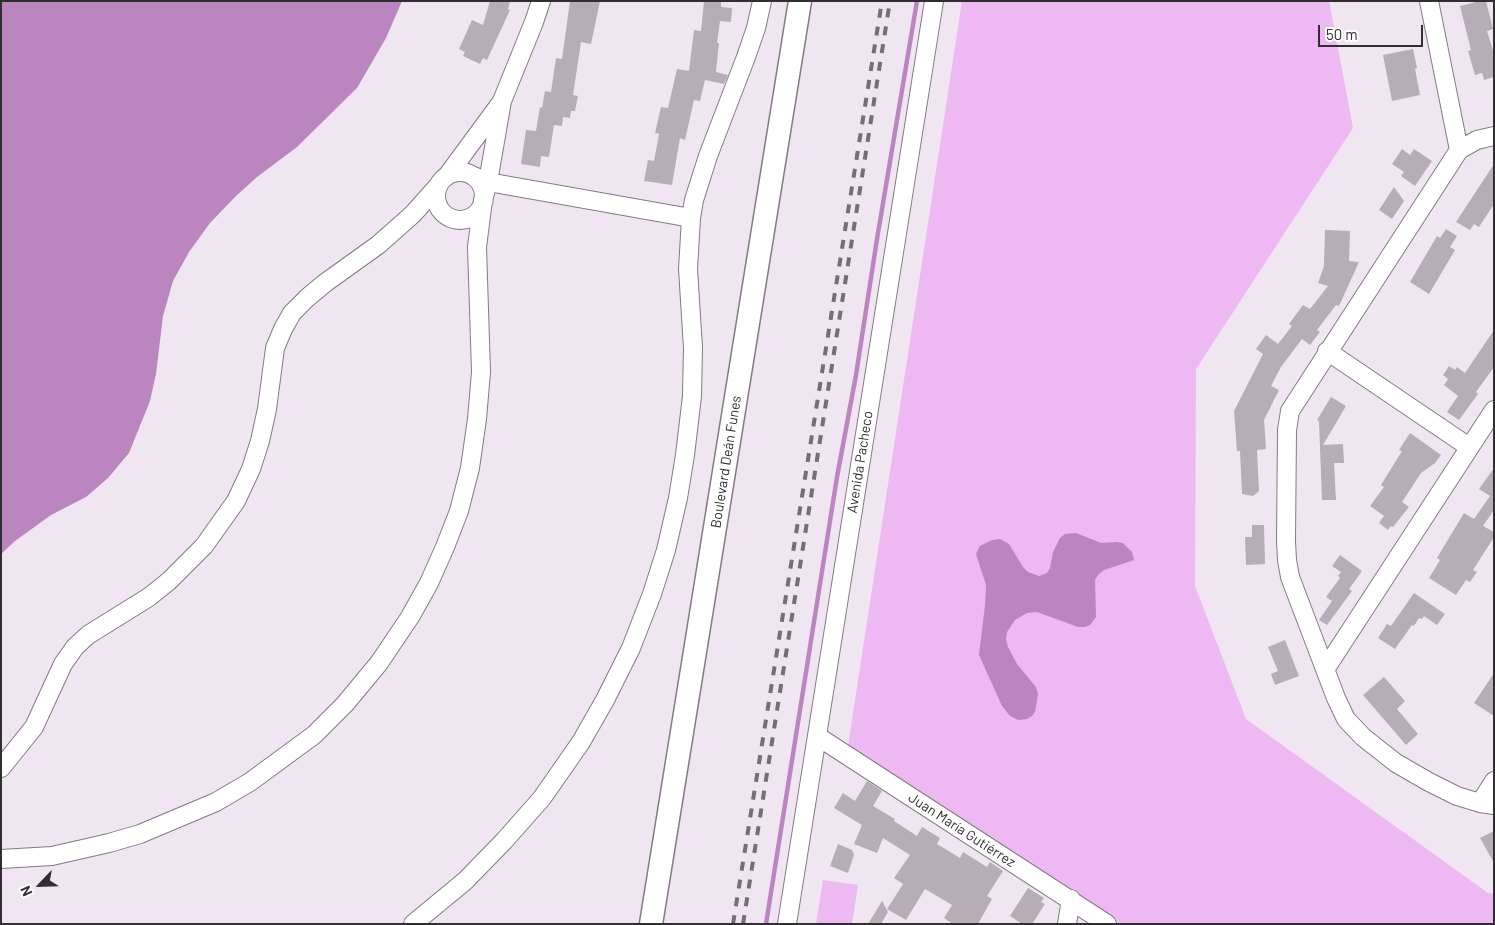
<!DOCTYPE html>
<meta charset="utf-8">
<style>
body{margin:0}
#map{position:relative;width:1495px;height:925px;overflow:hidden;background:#f0e6f1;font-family:Barlow,sans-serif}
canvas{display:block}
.frame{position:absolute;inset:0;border:2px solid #312e32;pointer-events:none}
.north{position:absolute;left:15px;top:860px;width:50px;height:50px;-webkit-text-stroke:4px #fff;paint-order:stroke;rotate:246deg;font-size:14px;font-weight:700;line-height:20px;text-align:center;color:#312e32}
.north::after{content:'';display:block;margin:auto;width:18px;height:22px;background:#312e32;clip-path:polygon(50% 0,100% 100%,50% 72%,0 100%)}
.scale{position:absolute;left:1318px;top:25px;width:105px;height:22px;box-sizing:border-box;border:2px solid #312e32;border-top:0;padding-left:6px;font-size:15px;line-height:18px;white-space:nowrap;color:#312e32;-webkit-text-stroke:4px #fff;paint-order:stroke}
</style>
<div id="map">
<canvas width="1495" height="925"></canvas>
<div class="frame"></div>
<div class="north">N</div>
<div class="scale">50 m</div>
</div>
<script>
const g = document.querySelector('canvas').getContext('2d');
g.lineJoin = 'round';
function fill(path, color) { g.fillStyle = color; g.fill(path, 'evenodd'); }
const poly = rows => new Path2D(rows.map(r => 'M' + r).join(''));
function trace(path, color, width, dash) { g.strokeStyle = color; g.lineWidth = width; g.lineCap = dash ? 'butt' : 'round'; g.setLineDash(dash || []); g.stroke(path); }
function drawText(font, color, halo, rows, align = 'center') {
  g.font = font + ' Barlow,sans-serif'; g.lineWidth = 4; g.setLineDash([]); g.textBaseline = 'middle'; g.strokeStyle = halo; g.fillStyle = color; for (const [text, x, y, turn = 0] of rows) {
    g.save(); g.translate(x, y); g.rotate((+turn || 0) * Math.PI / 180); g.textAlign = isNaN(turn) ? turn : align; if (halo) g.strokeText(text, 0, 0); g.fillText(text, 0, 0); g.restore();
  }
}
const green = poly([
 [962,1,1329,1,1353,128,1196,369,1195,586,1246,719,1488,893,1494,894,1494,924,1121,924,848,746],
 [823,880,858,885,852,924,816,924]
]);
const water = poly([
 [1,1,402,1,386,38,357,88,297,147,257,177,236,196,210,223,189,252,173,281,163,316,156,374,150,401,129,453,108,478,86,497,51,515,15,541,1,554],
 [1076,533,1101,543,1117,542,1123,543,1132,552,1134,560,1104,570,1098,575,1095,580,1096,617,1090,625,1085,627,1078,627,1037,612,1027,613,1015,620,1007,632,1006,639,1008,647,1017,664,1036,687,1038,694,1035,712,1032,716,1027,719,1018,720,1010,716,1002,706,979,655,985,605,986,585,976,554,980,546,992,540,1000,539,1009,544,1023,567,1028,572,1039,576,1047,573,1050,568,1053,552,1060,538,1065,534]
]);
const stream = poly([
 [766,924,837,477,856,375,877,239,917,1]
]);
const building = poly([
 [490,1,510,1,508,9,510,10,487,60,483,58,480,64,463,56,465,52,459,49,472,20,483,25],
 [570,1,600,1,591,44,581,42,573,95,578,96,575,111,571,111,570,118,563,117,562,126,554,125,549,157,541,156,540,167,521,164,526,130,536,131,540,107,542,108,545,91,551,92,556,58,562,59],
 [704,1,721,1,721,7,732,8,731,22,720,21,717,43,719,43,716,72,728,75,724,84,705,80,700,101,694,100,685,140,680,138,672,185,644,181,648,160,654,161,659,134,655,133,661,107,668,108,677,69,689,71,694,30,701,31],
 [1480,1,1486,1,1493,29,1487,31,1494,54,1494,77,1484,80,1482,73,1475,75,1468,51,1471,50,1460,6],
 [1413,49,1417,68,1415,69,1420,95,1392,101,1383,55],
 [1402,149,1410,155,1414,149,1432,161,1415,186,1401,176,1404,172,1392,164],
 [1494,164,1494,204,1479,227,1474,224,1470,230,1456,222],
 [1394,187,1404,201,1392,219,1379,210],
 [1446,229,1457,236,1450,247,1455,250,1429,294,1410,282,1437,236,1440,238],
 [1325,230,1350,231,1349,261,1359,262,1339,306,1336,305,1317,330,1320,332,1310,345,1302,339,1281,367,1271,386,1279,390,1264,420,1266,449,1257,450,1259,491,1253,496,1242,494,1240,451,1237,451,1234,411,1263,354,1256,349,1266,335,1278,344,1292,326,1289,324,1303,305,1310,309,1328,286,1318,283,1324,266],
 [1494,330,1494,367,1476,392,1478,394,1459,420,1447,412,1458,396,1444,385,1448,379,1443,375,1449,366,1455,370,1457,367,1465,373],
 [1331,397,1346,406,1323,445,1343,444,1344,463,1334,463,1336,500,1322,500,1319,421,1317,420],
 [1410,433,1441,455,1435,463,1421,473,1402,502,1409,507,1393,527,1391,526,1388,530,1379,523,1384,516,1370,506,1384,487,1381,485,1402,451,1399,450],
 [1494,468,1494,510,1483,526,1494,532,1494,537,1473,570,1477,572,1470,582,1466,580,1456,595,1429,578,1440,560,1437,558,1464,513,1474,519,1490,496,1479,489],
 [1252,525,1264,525,1265,564,1246,565,1245,537,1252,537],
 [1340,555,1362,571,1349,589,1352,591,1327,625,1319,620,1332,601,1326,597,1340,578,1338,576,1341,572,1332,566],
 [1414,593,1445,614,1437,625,1424,616,1422,619,1419,618,1414,626,1412,625,1395,649,1378,638,1387,624,1391,626],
 [1285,640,1299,676,1275,685,1271,674,1278,671,1268,647],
 [1494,673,1494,716,1474,703],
 [1384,677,1405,701,1397,709,1418,734,1406,745,1363,695],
 [867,781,882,791,873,806,895,819,894,821,917,836,922,827,940,838,937,844,960,858,963,852,987,867,990,862,1003,871,987,896,992,899,978,924,953,924,944,918,952,905,925,889,906,920,887,909,903,884,894,878,910,855,883,838,877,853,854,844,862,825,834,808,843,793,855,801],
 [1494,831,1494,863,1480,838],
 [838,844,852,850,854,855,848,873,830,866],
 [1028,888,1044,898,1041,902,1045,904,1032,924,1022,924,1010,916],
 [882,901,888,912,881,924,868,924]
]);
const minor = poly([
 [1429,1,1459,150],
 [1494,136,1477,140,1459,150,1290,411,1287,430,1286,541,1287,560,1290,577,1336,698,1346,719,1363,737,1396,763,1429,782,1457,796,1480,803,1494,805],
 '436 196a24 24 0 1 1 48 0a24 24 0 1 1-48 0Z',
 [471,175,488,182,691,218],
 [447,176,500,104],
 [1327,351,1469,447],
 [1326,668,1494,410],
 [817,736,1107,924],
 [1,768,34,727,63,664,75,647,88,635,149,597,169,581,204,546,236,501,251,469,260,441,267,409,275,348,283,329,292,313,307,298,325,283,378,245,413,214,437,187],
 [1480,803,1494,781],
 [1,859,52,856,109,843,140,834,216,802,250,782,314,735,345,704,379,663,410,617,429,583,445,547,459,511,470,468,477,419,481,372,477,247,483,200,488,182,502,101,534,22,541,1],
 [413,924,465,881,504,841,542,798,581,742,605,700,631,648,652,594,666,550,678,498,685,455,692,396,693,348,688,269,691,218,694,200,708,156,746,57,756,28,762,1],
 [787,924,934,1],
 [1067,924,1071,899]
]);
const major = poly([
 [651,924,800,1]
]);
const rail = poly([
 [733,924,882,1],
 [743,924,890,1]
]);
const streetNames = [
 ["Boulevard Deán Funes",726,462,-81],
 ["Avenida Pacheco",860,462,-81],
 ["Juan María Gutiérrez",962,830,33]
];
fill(green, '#eeb8f2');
fill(water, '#bb85bf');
trace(stream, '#bb85bf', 4.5);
fill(building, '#b6adb7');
trace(minor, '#837a84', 20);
trace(major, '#837a84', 25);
trace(minor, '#fff', 18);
trace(major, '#fff', 22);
trace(rail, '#746e75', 4, [9, 9]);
drawText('14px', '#312e32', '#fff', streetNames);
</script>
